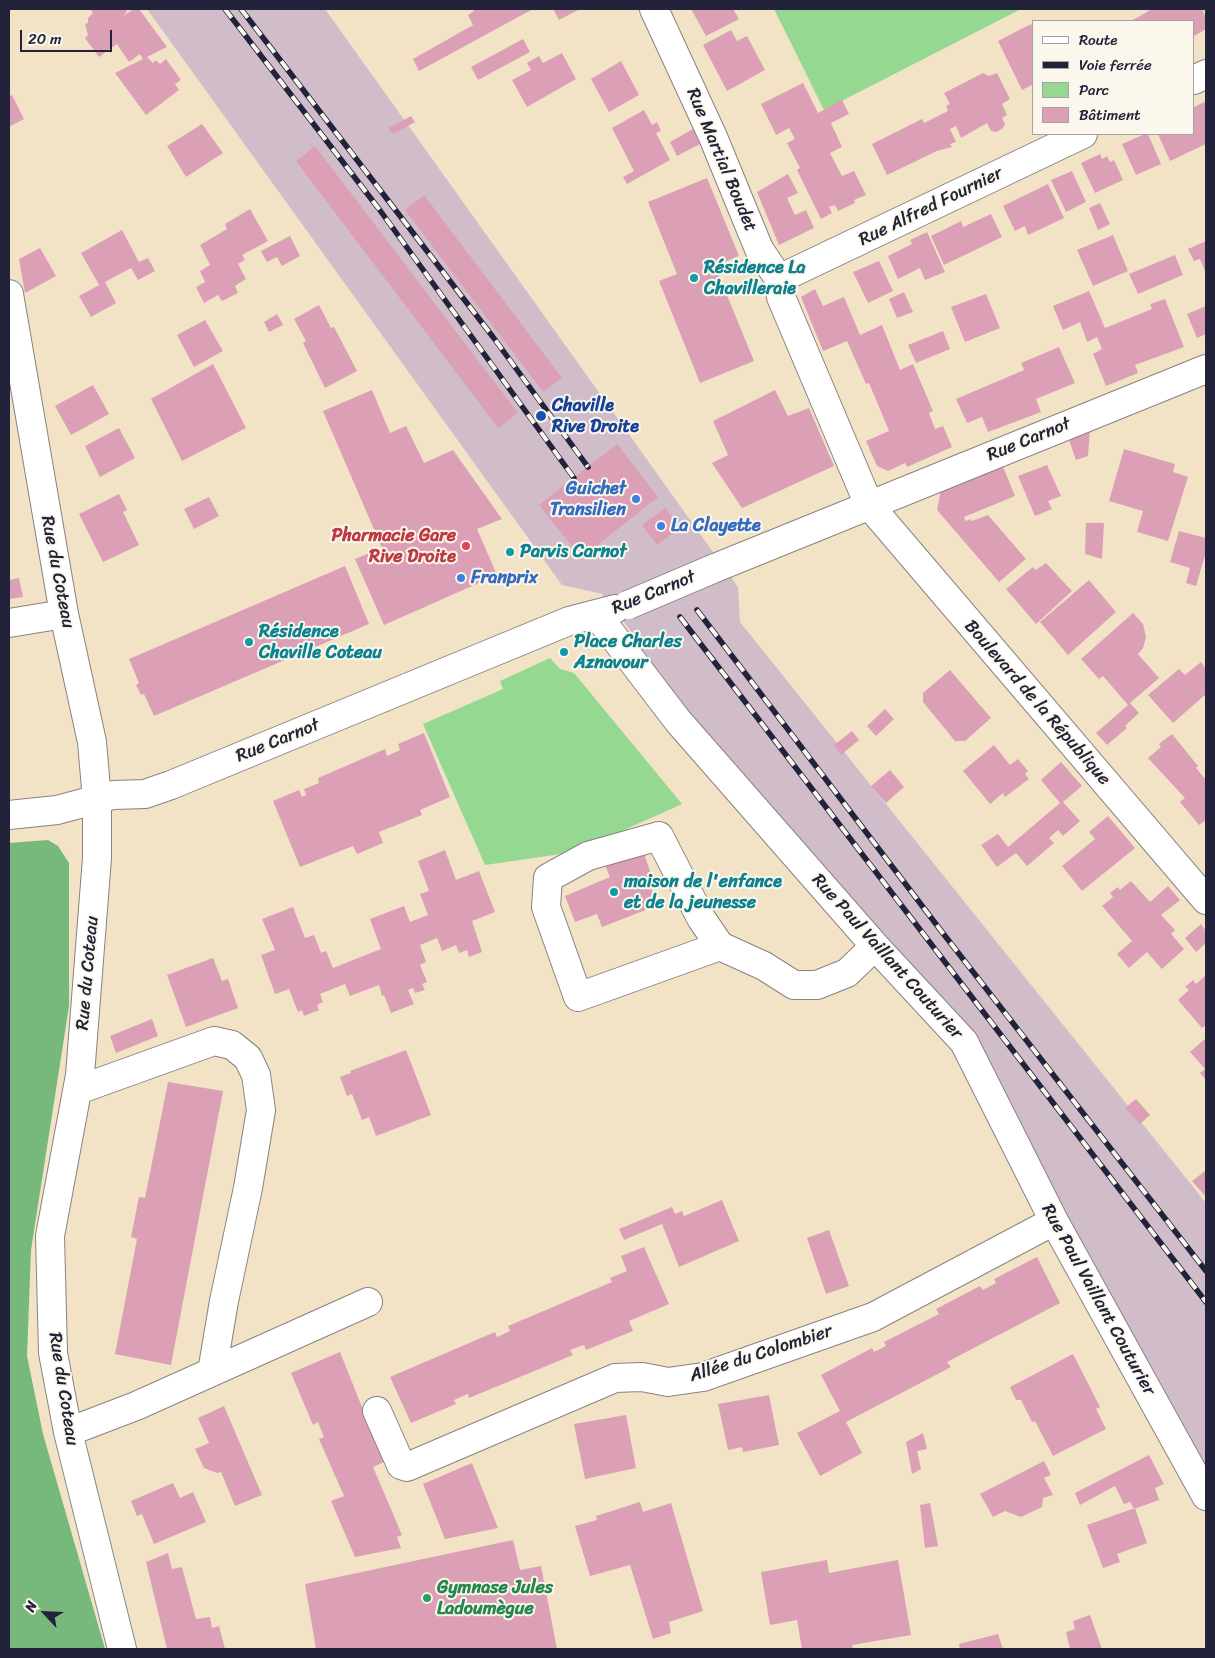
<!DOCTYPE html>
<meta charset="utf-8">
<style>
body{margin:0}
#map{position:relative;width:1215px;height:1658px;overflow:hidden;background:#f2e3c7;font-family:Sriracha,sans-serif}
canvas{display:block}
.frame{position:absolute;inset:0;border:10px solid #22223b;pointer-events:none}
.legend{position:absolute;left:1032px;top:20px;width:162px;height:115px;box-sizing:border-box;background:#fbf7ec;border:1px solid #a4a2a5;margin:0;padding:6px 9px;list-style:none;font-size:15px;color:#22223b}
.legend li{display:flex;align-items:center;gap:10px;height:25px}
.legend b{width:25px;border:1px solid #a4a2a5}
.north{position:absolute;left:20px;top:1588px;width:50px;height:50px;-webkit-text-stroke:4px #fbf7ec;paint-order:stroke;rotate:295deg;font-size:14px;font-weight:700;line-height:20px;text-align:center;color:#22223b}
.north::after{content:'';display:block;margin:auto;width:18px;height:22px;background:#22223b;clip-path:polygon(50% 0,100% 100%,50% 72%,0 100%)}
.scale{position:absolute;left:20px;top:30px;width:92px;height:22px;box-sizing:border-box;border:2px solid #22223b;border-top:0;padding-left:6px;font-size:15px;line-height:18px;white-space:nowrap;color:#22223b;-webkit-text-stroke:4px #fbf7ec;paint-order:stroke}
</style>
<div id="map">
<canvas width="1215" height="1658"></canvas>
<div class="frame"></div>
<ul class="legend">
<li><b style="height:6px;background:#fff"></b>Route</li>
<li><b style="height:6px;background:#22223b"></b>Voie ferrée</li>
<li><b style="height:14px;background:#94d891"></b>Parc</li>
<li><b style="height:14px;background:#dba0b6"></b>Bâtiment</li>
</ul>
<div class="north">N</div>
<div class="scale">20 m</div>
</div>
<script>
const g = document.querySelector('canvas').getContext('2d');
g.lineJoin = 'round';
function fill(path, color) { g.fillStyle = color; g.fill(path, 'evenodd'); }
const poly = rows => new Path2D(rows.map(r => 'M' + r).join(''));
function trace(path, color, width, dash) { g.strokeStyle = color; g.lineWidth = width; g.lineCap = dash ? 'butt' : 'round'; g.setLineDash(dash || []); g.stroke(path); }
function drawText(font, color, halo, rows, align = 'center') {
  g.font = font + ' Sriracha,sans-serif'; g.lineWidth = 4; g.setLineDash([]); g.textBaseline = 'middle'; g.strokeStyle = halo; g.fillStyle = color; for (const [text, x, y, turn = 0] of rows) {
    g.save(); g.translate(x, y); g.rotate((+turn || 0) * Math.PI / 180); g.textAlign = isNaN(turn) ? turn : align; if (halo) g.strokeText(text, 0, 0); g.fillText(text, 0, 0); g.restore();
  }
}
const industrial = poly([
 [147,9,325,9,738,587,740,622,1206,1203,1206,1488,969,1031,646,668,633,634,602,594,562,585]
]);
const green = poly([
 [774,9,1021,9,824,110],
 [550,658,560,669,574,673,682,804,575,852,485,865,423,724,503,689,500,681]
]);
const forest = poly([
 [48,840,58,846,69,863,69,1006,31,1250,27,1356,43,1434,105,1649,9,1649,9,843]
]);
const building = poly([
 [93,9,126,9,127,11,123,16,134,9,139,9,167,47,147,57,153,63,156,60,160,64,166,59,181,80,175,84,179,90,146,115,115,73,143,59,140,54,129,62,117,44,99,57,85,38,88,35,85,24,88,23,88,18,93,13,91,10],
 [473,9,533,9,419,71,413,59,473,25,468,15,474,11],
 [553,9,580,9,559,20],
 [691,9,733,9,739,19,706,36],
 [1152,9,1202,9,1206,18,1206,29,1194,36,1194,21,1131,21],
 [1031,24,1034,29,1034,84,1022,90,998,41],
 [731,30,737,41,747,36,765,70,727,91,703,45],
 [523,39,530,52,478,80,471,67],
 [562,53,576,79,527,107,512,80,531,70,527,63,539,56,543,63],
 [621,61,639,95,609,112,591,79],
 [983,73,989,76,997,73,1010,99,1002,104,1007,115,1002,118,1005,124,1003,128,997,132,991,131,987,123,961,138,956,126,950,129,956,142,950,144,952,147,937,151,887,175,872,144,922,119,924,123,948,111,946,106,950,104,944,93],
 [803,83,818,113,842,100,849,114,831,123,842,147,830,153,842,176,854,171,866,195,854,200,855,203,838,211,835,205,829,207,832,213,821,219,797,170,800,168,787,143,795,139,789,128,776,135,761,104],
 [12,95,24,119,9,127,9,96],
 [1206,101,1206,144,1170,161,1158,134,1194,134,1194,107],
 [644,110,652,125,657,122,661,131,656,133,670,160,627,184,623,177,634,171,612,128],
 [411,116,415,122,393,134,388,128],
 [202,124,223,153,186,177,167,146],
 [693,129,700,144,677,156,670,142],
 [1145,134,1148,134,1161,164,1136,175,1122,144],
 [315,146,518,413,498,428,296,161],
 [1100,154,1102,159,1107,156,1110,162,1114,160,1123,180,1095,193,1081,163],
 [1072,171,1086,202,1066,212,1051,180],
 [788,174,798,193,787,198,795,215,806,210,814,228,779,245,757,192],
 [707,178,739,256,715,266,754,361,700,383,659,281,677,274,648,202],
 [1048,184,1064,218,1028,235,1025,226,1015,231,1003,206],
 [424,195,562,378,543,392,405,210],
 [1100,203,1110,224,1098,230,1089,208],
 [250,209,268,241,242,255,245,260,238,264,246,279,235,286,238,293,222,301,218,295,204,303,196,287,205,282,200,271,210,265,200,245,227,229,225,224],
 [991,214,1002,237,944,265,931,236,961,221,963,227],
 [122,230,139,262,148,258,155,271,138,280,131,268,105,282,116,303,91,317,79,296,99,285,81,253],
 [927,232,945,272,925,280,920,268,898,279,888,256,912,244,910,240],
 [1113,235,1128,271,1093,286,1077,250],
 [290,236,300,256,282,266,277,257,267,262,261,251],
 [1206,241,1206,273,1200,259,1194,261,1188,249],
 [40,248,56,276,25,293,19,259],
 [1175,255,1183,275,1138,294,1129,274],
 [879,261,893,291,868,303,853,272],
 [815,289,823,306,844,297,860,335,882,325,900,370,913,364,933,411,929,413,935,429,943,426,952,447,907,467,905,463,888,471,877,466,866,441,889,431,869,383,866,384,847,341,823,351,801,297],
 [1089,291,1105,328,1152,309,1150,304,1165,299,1184,347,1135,365,1138,373,1106,386,1093,354,1102,349,1097,337,1087,342,1080,322,1063,330,1053,306],
 [904,292,913,312,897,318,889,299],
 [986,294,1000,328,965,342,951,307],
 [319,305,331,328,334,327,357,371,325,388,303,343,306,341,294,319],
 [1206,306,1206,334,1197,338,1187,314],
 [277,314,283,325,269,332,264,322],
 [205,320,223,351,194,367,177,335],
 [943,331,950,349,916,363,908,345],
 [1059,347,1075,383,1036,399,1041,412,988,432,982,417,967,423,956,399,1024,370,1021,363],
 [213,364,246,428,182,461,151,399],
 [93,385,109,414,71,435,55,406],
 [372,390,390,433,406,426,424,463,453,450,502,519,477,529,497,575,384,625,355,559,382,548,323,411],
 [775,390,788,416,809,408,834,466,742,508,712,463,728,455,713,421],
 [119,428,135,458,100,477,85,446],
 [1090,428,1088,456,1076,460,1068,437],
 [617,444,658,497,581,558,539,505],
 [1124,449,1175,464,1173,472,1188,477,1168,541,1137,532,1143,511,1109,501],
 [1002,464,1015,496,964,517,966,521,970,519,972,521,988,515,1026,559,999,582,937,510,941,489],
 [1047,465,1061,496,1048,501,1052,509,1035,516,1018,476],
 [119,494,127,510,123,512,139,545,103,562,79,514],
 [209,497,219,516,194,529,184,509],
 [665,508,680,528,657,545,642,525],
 [1086,523,1104,523,1102,559,1085,554],
 [1179,531,1206,538,1206,552,1196,586,1186,583,1190,568,1170,562],
 [1046,563,1072,591,1036,624,1006,589,1033,567,1036,570],
 [345,566,369,624,154,716,144,694,141,695,136,685,139,683,129,659],
 [19,578,23,597,9,599,9,580],
 [1089,580,1116,612,1068,655,1040,622],
 [1133,613,1143,624,1146,637,1143,648,1138,654,1159,678,1130,703,1139,713,1125,726,1127,728,1107,745,1096,733,1128,705,1103,676,1099,679,1081,659],
 [1201,662,1206,669,1206,694,1173,723,1148,695,1179,669,1185,675],
 [950,670,991,718,965,741,955,741,923,702,923,693],
 [885,709,894,719,876,736,867,726],
 [852,731,859,740,841,755,834,745],
 [424,733,450,797,420,810,422,815,379,832,383,843,357,854,353,846,300,867,273,801,299,790,302,797,306,795,304,789,319,783,318,778,385,749,387,756,400,750,398,744],
 [1172,734,1198,766,1196,768,1206,780,1206,823,1205,821,1199,825,1180,802,1185,798,1148,758,1161,747,1159,744],
 [994,745,1010,765,1018,759,1028,771,1025,774,1029,779,1005,797,1003,793,990,804,963,771],
 [1061,762,1082,786,1063,802,1080,821,1063,836,1058,830,1049,838,1054,843,1027,866,1016,853,997,867,981,845,998,834,1008,847,1060,803,1041,780],
 [890,770,904,787,886,803,871,786],
 [1108,816,1135,848,1082,891,1062,866,1095,839,1089,832],
 [445,850,456,880,479,871,495,912,472,921,482,952,469,957,467,950,459,953,456,945,442,951,437,938,420,945,426,962,420,965,427,982,422,984,425,990,415,993,413,988,408,990,414,1004,391,1013,384,995,382,996,379,985,350,996,345,984,320,994,323,1002,317,1005,319,1010,304,1016,302,1010,298,1012,289,989,275,994,261,955,275,950,262,919,293,907,305,938,314,935,321,953,326,951,333,968,338,966,381,949,370,919,404,906,410,922,428,915,420,894,429,891,418,861],
 [643,851,655,885,651,887,656,906,602,927,597,914,575,922,565,896,610,877,605,865],
 [1131,881,1150,902,1168,886,1180,900,1161,915,1175,930,1171,934,1184,949,1162,969,1147,952,1129,968,1117,954,1132,941,1102,906,1113,897,1110,893,1118,887,1120,890],
 [1201,924,1206,931,1206,943,1196,952,1185,938],
 [213,958,222,981,228,979,238,1008,186,1027,167,975],
 [1206,975,1206,1025,1202,1028,1178,1000,1189,990,1185,987,1193,980,1196,984],
 [152,1019,158,1036,116,1053,110,1036],
 [1206,1038,1206,1080,1200,1073,1205,1069,1190,1052],
 [406,1050,431,1115,376,1136,369,1117,362,1120,352,1094,347,1096,340,1077,351,1073,350,1071],
 [168,1082,223,1091,171,1365,115,1354,137,1239,131,1237,139,1197,145,1198],
 [1136,1099,1150,1115,1140,1124,1125,1108],
 [1205,1171,1206,1172,1206,1197,1192,1181],
 [722,1200,739,1241,679,1267,662,1224,624,1240,619,1229,672,1207,675,1214,682,1211,684,1216],
 [829,1230,849,1286,826,1294,807,1238],
 [644,1247,669,1304,629,1321,633,1331,586,1350,584,1345,570,1350,573,1355,469,1398,468,1394,454,1400,456,1404,411,1423,390,1377,495,1332,497,1337,510,1331,508,1326,612,1282,610,1278,627,1271,621,1256],
 [1037,1257,1060,1303,947,1362,951,1367,846,1422,862,1453,820,1476,797,1433,840,1411,821,1375,872,1348,874,1352,886,1346,884,1342,939,1314,936,1309,980,1286,983,1290,996,1283,994,1279],
 [340,1352,384,1462,373,1467,402,1535,397,1537,401,1548,355,1557,331,1501,344,1496,319,1439,324,1437,318,1422,313,1425,291,1373],
 [1073,1354,1100,1407,1096,1409,1106,1429,1053,1456,1035,1421,1032,1422,1021,1400,1016,1400,1010,1387],
 [769,1395,779,1445,743,1452,742,1447,728,1450,718,1404],
 [224,1406,262,1495,235,1506,221,1472,217,1473,204,1468,195,1449,209,1443,198,1418],
 [626,1415,636,1468,585,1479,574,1424],
 [923,1433,927,1449,917,1451,921,1469,912,1474,906,1442],
 [1149,1455,1164,1484,1155,1488,1159,1500,1134,1509,1130,1502,1124,1504,1115,1486,1080,1505,1075,1493],
 [1044,1461,1051,1475,1044,1478,1053,1495,1043,1498,1042,1507,1021,1517,1005,1511,993,1517,980,1494],
 [472,1463,498,1528,445,1539,423,1484],
 [173,1483,180,1498,193,1492,206,1522,154,1544,142,1514,137,1516,131,1501],
 [640,1502,643,1512,671,1503,703,1611,669,1622,671,1633,653,1639,630,1565,590,1576,575,1526,597,1520,596,1516],
 [930,1503,938,1546,925,1548,920,1505],
 [1135,1508,1147,1543,1117,1554,1120,1562,1103,1568,1087,1525],
 [513,1540,520,1570,541,1566,557,1649,316,1649,305,1584],
 [168,1553,172,1569,182,1567,196,1619,210,1617,212,1628,219,1626,225,1649,167,1649,146,1562],
 [827,1560,829,1573,898,1560,911,1635,852,1645,853,1649,802,1649,797,1620,770,1625,761,1572],
 [1090,1615,1102,1649,1070,1649,1066,1632,1075,1629,1073,1621],
 [998,1634,1003,1649,960,1649,959,1644]
]);
const minor = poly([
 [654,9,713,137,759,249,779,279,781,297,869,505,1206,900],
 [1194,80,1206,74],
 [779,279,1083,134],
 [9,294,64,614,92,742,97,800,97,858,80,1075,50,1236,53,1353,68,1432,122,1649],
 [715,568,1206,369],
 [597,615,678,721,875,946,964,1042,1054,1221,1206,1496],
 [9,623,64,614],
 [9,815,57,810,113,795,145,794,171,785,569,621,615,609],
 [720,946,578,997,546,907,548,878,588,856,659,836,701,918,720,946,764,966,794,985,817,985,847,973,875,946],
 [78,1090,214,1041,232,1045,248,1058,256,1075,261,1110,248,1188,224,1301,212,1372],
 [377,1411,401,1465,407,1467,615,1378,642,1377,668,1382,703,1377,873,1317,1054,1221],
 [68,1432,136,1406,368,1302]
]);
const rail = poly([
 [225,9,379,209,574,478],
 [241,9,493,337,588,467],
 [697,610,942,932,1206,1271],
 [680,617,1206,1302]
]);
const minorBridge = poly([
 [628,605,715,568]
]);
const markers = [
 [694,278,5,"#0f9aa8"],
 [541,416,6,"#1a4fb4"],
 [636,499,5,"#3f7fe0"],
 [661,526,5,"#3f7fe0"],
 [466,546,5,"#e0444e"],
 [510,552,5,"#0f9aa8"],
 [461,578,5,"#3f7fe0"],
 [249,642,5,"#0f9aa8"],
 [564,652,5,"#0f9aa8"],
 [614,892,5,"#0f9aa8"],
 [427,1598,5,"#2e9e5b"]
];
const streetNames = [
 ["Rue Martial Boudet",721,160,67],
 ["Rue Alfred Fournier",931,207,-26],
 ["Rue Carnot",1029,440,-22],
 ["Rue du Coteau",57,572,79],
 ["Rue Carnot",654,593,-22],
 ["Boulevard de la République",1037,703,49],
 ["Rue Carnot",278,741,-22],
 ["Rue Paul Vaillant Couturier",887,957,48],
 ["Rue du Coteau",88,973,-85],
 ["Rue Paul Vaillant Couturier",1098,1300,61],
 ["Allée du Colombier",761,1354,-18],
 ["Rue du Coteau",63,1389,81]
];
const cultureNames = [
 ["Résidence La",704,268],
 ["Chavilleraie",704,289],
 ["Parvis Carnot",520,552],
 ["Résidence",259,632],
 ["Chaville Coteau",259,653],
 ["Place Charles",574,642],
 ["Aznavour",574,663],
 ["maison de l'enfance",624,882],
 ["et de la jeunesse",624,903]
];
const transitNames = [
 ["Chaville",552,406],
 ["Rive Droite",552,427]
];
const shopNames = [
 ["Guichet",626,489,"right"],
 ["Transilien",626,510,"right"],
 ["La Clayette",671,526],
 ["Franprix",471,578]
];
const healthNames = [
 ["Pharmacie Gare",456,536],
 ["Rive Droite",456,557]
];
const leisureNames = [
 ["Gymnase Jules",437,1588],
 ["Ladoumègue",437,1609]
];
fill(industrial, '#d1bdc9');
fill(green, '#94d891');
fill(forest, '#77b87b');
fill(building, '#dba0b6');
trace(minor, '#8a8281', 30);
trace(minor, '#fff', 28);
trace(rail, '#22223b', 5.5);
trace(rail, '#fbf7ec', 4, [11]);
trace(minorBridge, '#8a8281', 30, []);
trace(minorBridge, '#fff', 28);
for (const [x, y, r, color] of markers) { const dot = new Path2D(); dot.arc(x, y, r, 0, 2 * Math.PI); g.fillStyle = color; g.fill(dot); trace(dot, '#fbf7ec', 2); }
drawText('18px', '#22223b', '#fbf7ec', streetNames);
drawText('bold 18px', '#0d838f', '#fbf7ec', cultureNames, 'left');
drawText('bold 18px', '#164399', '#fbf7ec', transitNames, 'left');
drawText('bold 18px', '#366cbe', '#fbf7ec', shopNames, 'left');
drawText('bold 18px', '#be3a42', '#fbf7ec', healthNames, 'right');
drawText('bold 18px', '#27864d', '#fbf7ec', leisureNames, 'left');
</script>
